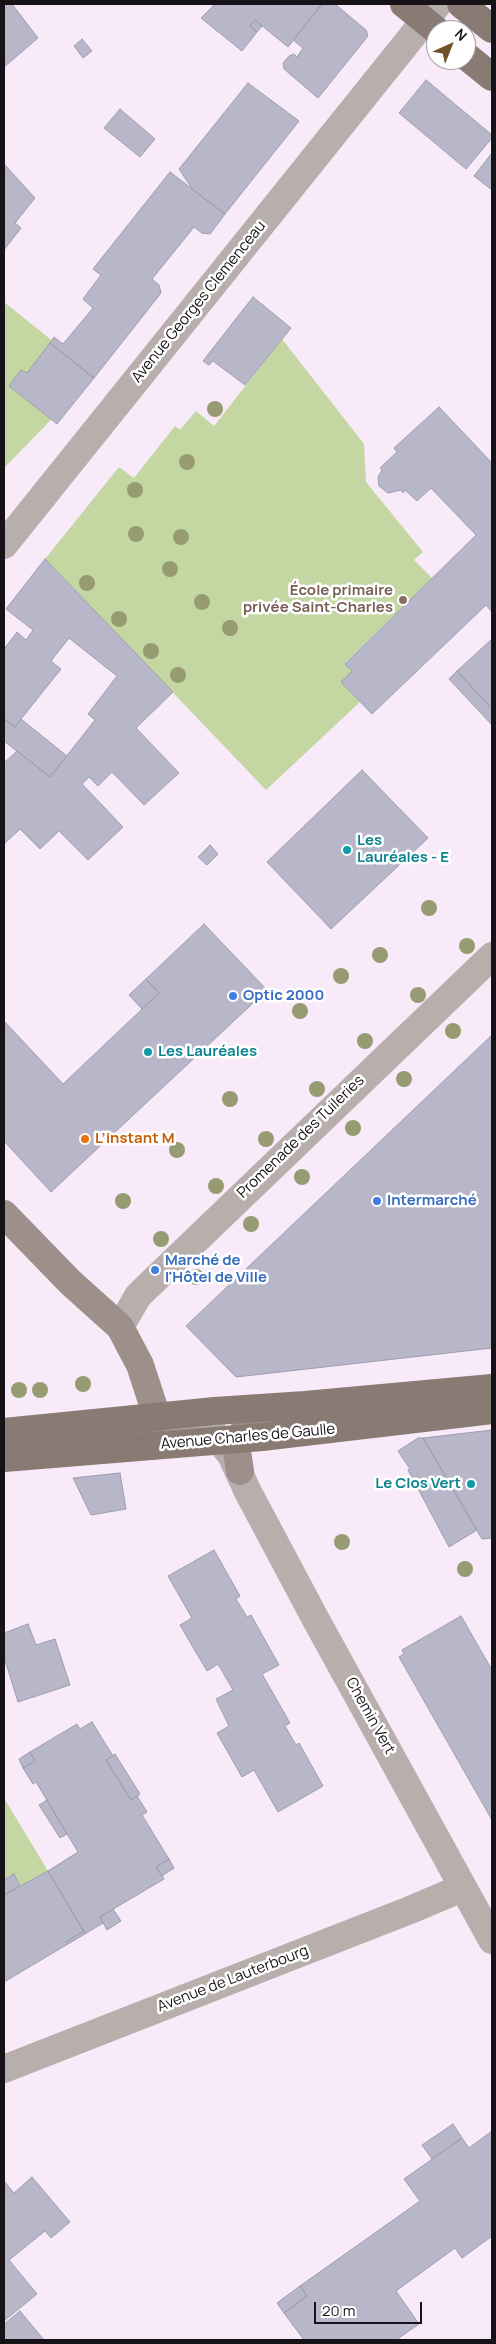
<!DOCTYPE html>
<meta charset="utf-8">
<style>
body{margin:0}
#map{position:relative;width:496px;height:2344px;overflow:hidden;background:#f8eaf9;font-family:Manrope,sans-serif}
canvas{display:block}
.frame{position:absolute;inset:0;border:5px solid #171218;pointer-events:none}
.north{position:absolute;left:426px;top:20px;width:50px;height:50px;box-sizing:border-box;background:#fff;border:1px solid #a2a0a3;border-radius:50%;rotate:44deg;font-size:14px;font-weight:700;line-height:20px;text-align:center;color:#171218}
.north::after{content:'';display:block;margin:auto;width:18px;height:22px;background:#725028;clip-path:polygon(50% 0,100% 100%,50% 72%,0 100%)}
.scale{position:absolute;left:314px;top:2302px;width:108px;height:22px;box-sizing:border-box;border:2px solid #171218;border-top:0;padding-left:6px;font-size:15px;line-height:18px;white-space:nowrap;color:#171218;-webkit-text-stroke:4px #fff;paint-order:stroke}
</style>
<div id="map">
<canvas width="496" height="2344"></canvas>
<div class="frame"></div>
<div class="north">N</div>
<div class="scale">20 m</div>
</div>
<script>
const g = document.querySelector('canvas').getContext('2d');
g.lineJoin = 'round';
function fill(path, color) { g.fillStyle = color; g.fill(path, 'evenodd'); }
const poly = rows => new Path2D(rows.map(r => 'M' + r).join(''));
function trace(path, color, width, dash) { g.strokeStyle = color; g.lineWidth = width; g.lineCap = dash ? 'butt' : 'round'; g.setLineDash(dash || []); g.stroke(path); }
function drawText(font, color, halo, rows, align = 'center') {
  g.font = font + ' Manrope,sans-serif'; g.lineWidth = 5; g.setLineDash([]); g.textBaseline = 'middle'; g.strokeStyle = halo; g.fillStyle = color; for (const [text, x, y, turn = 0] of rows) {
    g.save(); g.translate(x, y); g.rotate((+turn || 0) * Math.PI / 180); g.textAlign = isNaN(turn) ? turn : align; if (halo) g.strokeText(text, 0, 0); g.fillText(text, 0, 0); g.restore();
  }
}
const green = poly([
 [4,302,95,375,4,468],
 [282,339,364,444,366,482,423,552,414,560,432,578,345,663,352,671,360,702,266,790,45,559,119,467,134,478,175,426,180,430,196,411,214,426],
 [4,1798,48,1871,20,1886,14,1874,4,1880]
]);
const building = poly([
 [4,4,12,4,38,38,4,67,4,4],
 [215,4,322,4,288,47,255,20,250,26,257,32,242,51,201,18,215,4],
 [322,4,335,4,366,30,368,36,318,98,284,69,283,63,289,56,294,54,297,57,303,48,293,40,322,4],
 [255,20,262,26,257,32,250,26,255,20],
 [82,39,92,51,83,58,74,46,82,39],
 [426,80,492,135,492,138,466,169,399,113,426,80],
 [248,83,299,121,225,214,193,190,179,169,248,83],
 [120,109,155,139,140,157,104,128,120,109],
 [492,153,492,190,474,176,492,153],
 [4,164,35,198,15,223,21,228,4,250,4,164],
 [170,172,225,214,210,234,202,233,194,227,152,279,159,285,161,293,94,378,50,343,54,337,63,344,93,308,83,299,101,275,93,269,170,172],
 [253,297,291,328,245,385,213,361,209,365,203,361,253,297],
 [50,343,94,378,57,424,9,386,21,370,27,373,50,343],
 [439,407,492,463,492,612,486,605,372,714,341,682,352,671,345,664,476,535,431,488,417,501,405,490,403,493,401,490,388,493,379,486,378,477,382,470,380,468,397,452,394,448,439,407],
 [45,559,173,692,136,728,179,773,144,805,112,772,98,786,89,777,82,784,123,827,88,860,59,831,40,849,20,829,4,844,4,763,17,751,50,777,95,720,88,714,117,676,69,638,51,661,61,669,21,719,15,727,4,719,4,649,17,632,26,640,33,630,6,609,45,559],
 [492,639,492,709,457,671,492,639],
 [457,671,492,709,492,725,449,679,457,671],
 [4,719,15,727,21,719,67,756,50,777,4,741,4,719],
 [362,770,428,838,331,929,267,862,362,770],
 [210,845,218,854,207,865,198,857,210,845],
 [204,924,267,990,51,1192,4,1141,4,1021,63,1084,159,993,146,979,204,924],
 [146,979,159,993,142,1009,129,995,146,979],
 [492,1035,492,1348,236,1377,186,1326,492,1035],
 [492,1430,492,1538,482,1539,423,1438,492,1430],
 [418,1438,423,1438,477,1530,449,1547,408,1470,410,1469,398,1451,418,1438],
 [120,1473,126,1509,91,1515,73,1478,120,1473],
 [214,1550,240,1596,236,1599,247,1617,251,1615,279,1665,262,1674,290,1723,285,1726,296,1745,299,1743,323,1786,278,1812,254,1770,242,1777,217,1733,229,1726,216,1699,233,1690,218,1664,207,1671,180,1625,192,1618,168,1576,214,1550],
 [461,1616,492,1670,492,1820,399,1657,404,1654,402,1650,461,1616],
 [28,1624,36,1645,55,1639,70,1685,18,1702,4,1657,4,1633,28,1624],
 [92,1722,113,1756,106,1760,131,1800,137,1796,147,1812,142,1815,169,1859,156,1867,164,1879,100,1917,103,1923,85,1934,48,1871,78,1852,36,1782,33,1784,23,1768,35,1761,30,1752,77,1724,80,1729,92,1722],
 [30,1752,35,1761,23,1768,19,1759,30,1752],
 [115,1754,140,1794,131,1800,106,1760,115,1754],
 [47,1800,67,1834,60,1838,39,1805,47,1800],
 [169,1859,174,1868,162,1876,156,1867,169,1859],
 [48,1871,84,1931,66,1942,68,1944,4,1982,4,1895,48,1871],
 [14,1874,20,1886,4,1895,4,1880,14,1874],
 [113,1909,121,1921,107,1930,100,1917,113,1909],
 [84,1931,85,1934,68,1944,66,1942,84,1931],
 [453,2124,462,2138,432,2159,422,2145,453,2124],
 [492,2131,492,2236,462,2258,455,2248,396,2291,419,2324,396,2340,304,2340,284,2313,307,2296,300,2286,420,2201,404,2179,462,2138,469,2148,492,2131],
 [32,2177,70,2222,51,2238,45,2231,9,2260,37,2294,4,2321,4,2181,14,2193,32,2177],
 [300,2286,307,2296,284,2313,277,2303,300,2286],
 [20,2311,44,2340,4,2340,4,2324,20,2311]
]);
const street = poly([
 [4,545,438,4],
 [120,1327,138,1296,145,1289,492,956],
 [165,1418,186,1419,211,1430,231,1455,248,1492,315,1618,492,1940],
 [4,2069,410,1910,462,1888]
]);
const secondary = poly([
 [4,1214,70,1282,120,1327,140,1365,157,1417,152,1426,136,1435,102,1439],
 [240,1471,236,1445,246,1427,264,1421,300,1418]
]);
const primary = poly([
 [404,4,436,30],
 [461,4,492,29],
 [466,56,492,77],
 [4,1432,215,1411,305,1405,492,1388],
 [4,1458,262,1437,492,1410]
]);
const trees = [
 [215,409],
 [187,462],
 [135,490],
 [136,534],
 [181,537],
 [170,569],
 [87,583],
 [202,602],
 [119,619],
 [230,628],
 [151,651],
 [178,675],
 [429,908],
 [467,946],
 [380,955],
 [341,976],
 [418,995],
 [300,1011],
 [453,1031],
 [365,1041],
 [404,1079],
 [317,1089],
 [230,1099],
 [353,1128],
 [266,1139],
 [177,1150],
 [302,1177],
 [216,1186],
 [123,1201],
 [251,1224],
 [161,1239],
 [196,1277],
 [83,1384],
 [19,1390],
 [40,1390],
 [342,1542],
 [465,1569]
];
const markers = [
 [403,600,5,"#8d6e63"],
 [347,850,5,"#0f9aa8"],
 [233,996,5,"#3f7fe0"],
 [148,1052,5,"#0f9aa8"],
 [85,1139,5,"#e8710a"],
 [377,1201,5,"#3f7fe0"],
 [155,1270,5,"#3f7fe0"],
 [471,1484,5,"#0f9aa8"]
];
const streetNames = [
 ["Avenue Georges Clemenceau",199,302,-51],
 ["Promenade des Tuileries",301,1137,-44],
 ["Avenue Charles de Gaulle",248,1437,-5],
 ["Chemin Vert",370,1716,61],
 ["Avenue de Lauterbourg",233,1979,-21]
];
const educationNames = [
 ["École primaire",393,591],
 ["privée Saint-Charles",393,608]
];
const cultureNames = [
 ["Les",357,841],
 ["Lauréales - E",357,858],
 ["Les Lauréales",158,1052],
 ["Le Clos Vert",461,1484,"right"]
];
const shopNames = [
 ["Optic 2000",243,996],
 ["Intermarché",387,1201],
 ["Marché de",165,1261],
 ["l'Hôtel de Ville",165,1278]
];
const foodNames = [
 ["L’instant M",95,1139]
];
fill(green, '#c4d7a2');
fill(building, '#b8b7c9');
trace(building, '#9d9dae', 1);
trace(street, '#b8afac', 28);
trace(secondary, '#9d908b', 28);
trace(primary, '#897a74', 28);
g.fillStyle = '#969b71';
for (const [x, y] of trees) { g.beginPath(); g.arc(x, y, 8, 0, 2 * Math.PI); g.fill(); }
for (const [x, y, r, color] of markers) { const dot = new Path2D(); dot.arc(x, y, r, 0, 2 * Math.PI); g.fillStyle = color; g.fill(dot); trace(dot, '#fff', 2); }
drawText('15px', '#171218', '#fff', streetNames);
drawText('bold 15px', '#785e54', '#fff', educationNames, 'right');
drawText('bold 15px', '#0d838f', '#fff', cultureNames, 'left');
drawText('bold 15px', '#366cbe', '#fff', shopNames, 'left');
drawText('bold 15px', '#c56008', '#fff', foodNames, 'left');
</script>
